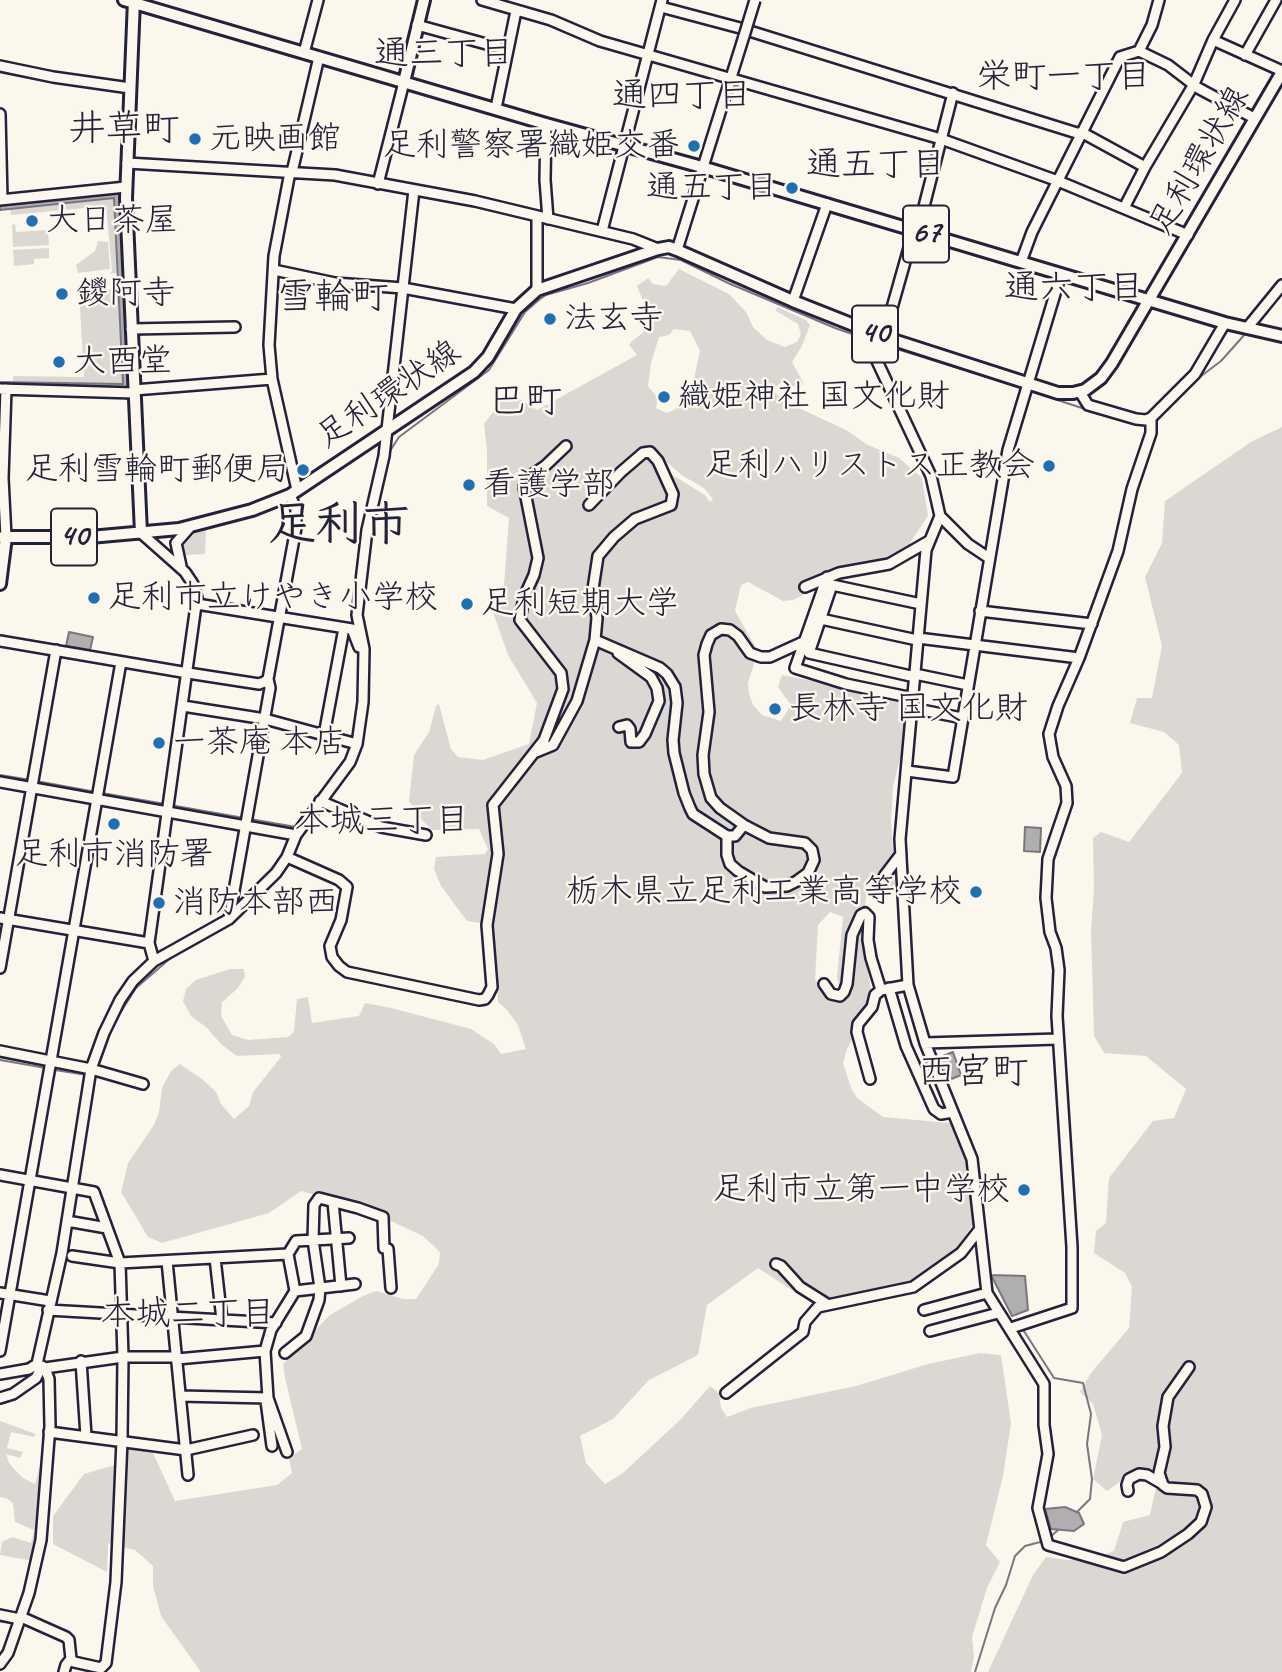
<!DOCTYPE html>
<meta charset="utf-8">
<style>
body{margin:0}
canvas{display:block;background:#fbf7ec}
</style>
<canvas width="1282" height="1672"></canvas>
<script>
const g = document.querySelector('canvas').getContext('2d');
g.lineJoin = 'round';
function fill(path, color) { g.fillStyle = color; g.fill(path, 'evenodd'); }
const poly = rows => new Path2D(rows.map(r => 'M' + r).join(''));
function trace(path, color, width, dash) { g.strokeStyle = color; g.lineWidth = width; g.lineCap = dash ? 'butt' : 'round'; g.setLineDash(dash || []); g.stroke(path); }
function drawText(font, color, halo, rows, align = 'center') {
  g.font = font + ' Caveat,"Klee One",sans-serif'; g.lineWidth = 5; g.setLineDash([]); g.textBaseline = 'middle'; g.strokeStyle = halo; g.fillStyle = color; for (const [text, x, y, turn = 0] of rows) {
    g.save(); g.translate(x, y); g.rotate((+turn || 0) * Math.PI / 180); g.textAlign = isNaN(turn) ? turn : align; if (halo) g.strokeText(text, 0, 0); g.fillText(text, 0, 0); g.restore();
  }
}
const green = poly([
 [114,198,117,273,110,274,112,271,106,206,11,215,10,208],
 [15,224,16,232,48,230,49,245,13,247,12,225],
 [98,241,108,242,110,269,78,273,76,265,95,251],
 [49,248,49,258,34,259,34,264,14,266,13,250],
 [679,269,729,294,746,312,753,327,767,340,785,347,797,342,801,334,798,324,776,311,777,307,806,320,810,325,802,346,792,362,803,382,801,388,780,383,773,390,782,400,848,431,866,444,899,458,922,478,928,516,910,543,907,555,876,572,850,565,832,570,815,589,793,600,783,601,748,582,741,585,735,611,758,651,748,683,749,694,753,705,762,715,781,721,791,705,778,687,782,675,909,700,901,755,893,786,891,819,895,884,873,899,866,897,862,938,871,989,868,1011,847,1049,843,1063,851,1088,857,1098,883,1117,950,1123,971,1157,977,1172,983,1209,953,1254,909,1283,839,1308,810,1302,758,1268,707,1305,698,1355,649,1380,613,1419,580,1436,586,1463,605,1484,623,1473,680,1420,710,1386,719,1393,721,1408,727,1417,751,1408,856,1386,928,1364,980,1353,1001,1355,1011,1423,1003,1476,986,1545,1000,1562,987,1588,972,1637,974,1657,971,1672,201,1672,161,1616,153,1586,153,1566,135,1550,108,1543,107,1572,53,1544,53,1516,84,1474,125,1462,129,1444,153,1453,175,1501,277,1485,292,1473,289,1458,302,1449,285,1378,283,1364,330,1315,363,1296,376,1291,403,1299,416,1299,439,1264,440,1252,423,1236,363,1208,301,1191,269,1213,162,1243,148,1237,121,1192,128,1163,154,1125,159,1112,162,1088,171,1071,180,1064,202,1079,216,1092,221,1104,234,1119,249,1106,253,1092,281,1057,280,1054,237,1056,222,1045,207,1028,191,1016,183,1001,186,989,196,980,230,969,244,969,245,977,237,989,222,1002,221,1016,232,1035,248,1040,288,1037,294,1032,297,999,308,997,312,1023,359,1016,365,1003,391,1008,471,1029,494,1044,501,1054,526,1049,518,1025,507,1010,498,1002,494,925,467,921,441,886,434,869,436,857,485,854,488,849,479,829,432,830,419,817,409,801,414,755,429,732,436,706,439,704,451,749,458,757,483,760,529,744,537,703,508,655,493,612,504,585,509,518,487,506,487,451,484,424,503,398,516,397,537,410,637,355,629,345,632,341,653,325,637,286,648,278,653,284,666,286],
 [674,329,690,331,700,351,693,383,676,409,667,413,656,408,658,398,648,386,651,363,659,337,669,335],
 [660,460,664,460,683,476,704,488,713,499,710,502,705,495,669,473],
 [830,912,843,917,837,977,840,990,826,993,815,980,818,925],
 [113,282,120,282,122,385,13,382,13,376,84,377,79,291,113,289],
 [1282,427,1282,1672,988,1672,1033,1575,1046,1557,1068,1560,1094,1559,1114,1551,1123,1522,1150,1515,1156,1487,1131,1474,1107,1491,1093,1479,1102,1435,1093,1404,1080,1392,1091,1373,1129,1328,1132,1287,1125,1273,1094,1253,1096,1231,1106,1223,1109,1178,1153,1121,1174,1118,1186,1089,1146,1056,1104,1053,1094,1036,1091,929,1094,890,1093,838,1101,832,1129,842,1182,773,1179,745,1164,732,1130,723,1137,698,1152,698,1162,646,1145,577,1162,543,1165,501,1251,442],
 [206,530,205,554,186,555,180,549,184,537],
 [0,1421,36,1434,34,1437,11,1432,7,1448,23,1452,20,1458,6,1454,9,1463,15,1470,23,1478,35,1484,43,1454,33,1561,0,1555,2,1542,12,1537,31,1543,34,1530,15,1522,13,1503,6,1498,0,1497]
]);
const water = poly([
 [117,191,121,193,128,386,125,389,0,387,0,382,123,384,114,198,0,210,0,203,117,191],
 [69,632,93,637,90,650,66,646,69,632],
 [1025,827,1041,828,1040,852,1024,851,1025,827],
 [953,1052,961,1075,949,1080,940,1057,953,1052],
 [991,1275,1025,1276,1028,1310,1012,1316,991,1275],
 [1065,1507,1079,1513,1084,1524,1074,1531,1051,1529,1045,1509,1065,1507]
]);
const stream = poly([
 [884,345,1022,388],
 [1030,391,1088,410],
 [1094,411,1142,424],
 [1159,416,1196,380,1221,361,1246,333],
 [388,460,390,451,399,437,489,370,525,312,540,299,546,295,588,283,658,257,681,260,728,283,835,328,878,343],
 [368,563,371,530],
 [368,680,368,658],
 [0,775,31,780],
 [36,781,96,792],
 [102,793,165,804],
 [170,805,244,818],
 [250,819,296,827],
 [204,938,223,927],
 [0,1060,46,1068],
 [98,1066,112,1026,136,988,174,955],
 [55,1070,87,1075],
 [78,1186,88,1116],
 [73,1217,77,1192],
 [57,1296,71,1226],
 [1022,1328,1054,1378,1083,1383,1091,1414,1087,1444,1092,1479,1090,1499,1077,1512],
 [1049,1538,1058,1530],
 [975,1672,995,1608,1006,1585,1015,1556,1025,1546,1044,1541]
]);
const minor = poly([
 [482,0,551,20,600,41,941,139,1058,181,1188,235],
 [661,7,740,28,1080,134],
 [417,25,508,50],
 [1213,40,1282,71],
 [1139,51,1168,65,1198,88,1254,118],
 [304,53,318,0],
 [1245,55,1276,0],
 [0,66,53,77,130,88],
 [953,93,919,226,912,237,877,361,931,476,940,516,926,550,900,839,908,985,925,1043,972,1159,987,1293,1044,1384,1044,1425,1048,1454,1038,1508,1048,1545,1124,1567,1161,1552,1188,1534,1201,1522,1206,1507,1202,1494,1197,1490,1167,1488,1163,1485,1159,1473,1165,1447,1163,1426,1168,1397,1189,1367],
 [496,108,516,11],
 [0,114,2,199],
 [546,124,545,180,548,219],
 [1081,132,1145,167],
 [127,163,335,175,475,201,633,239,658,249],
 [290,172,274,256,269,345,272,379,297,490],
 [292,172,319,57],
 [378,184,404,82],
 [0,200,126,187],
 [1124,208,1145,167,1194,84,1213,40,1235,0],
 [537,217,537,290],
 [602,231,662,0],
 [677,250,744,36],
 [1021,262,1032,232,1120,57,1139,51,1152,25,1159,0],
 [274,270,335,283,403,288,516,309],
 [793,301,827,204],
 [1247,328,1282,285],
 [131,329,235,327],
 [0,389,134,393],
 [134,390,272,379],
 [1080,392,1088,405,1136,419,1146,420,1151,418,1195,374,1225,323],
 [940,516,968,544,989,558],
 [141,533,185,572,193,584,197,598,149,943,154,961],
 [0,537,6,537,3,478,6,389],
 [181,566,176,543,190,527],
 [827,577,795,668,846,684,913,698],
 [805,587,839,573,889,564,929,541],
 [197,604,352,629,359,647],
 [980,611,1092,624],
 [821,619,917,640],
 [918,638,1079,658],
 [595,640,660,668,667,674,675,687,677,703,673,740,674,753,684,793,690,808,693,814,727,836,735,836,744,825],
 [0,641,188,673,259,684,264,682,268,679,296,528,296,509,290,495],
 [618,653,651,677,657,688,659,701,645,734,639,742,631,742,630,729,627,725,619,727],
 [915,674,968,685],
 [915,677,809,653,832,585,921,604],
 [183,706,265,719,357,744],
 [912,708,962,718],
 [324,735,344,628],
 [536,752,553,745,577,701,595,640,597,618,593,589,598,556,614,537,635,519,671,505,673,494,658,461,650,452,643,453,621,472,589,505],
 [907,771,953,777,1008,450,1061,274],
 [0,782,296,835],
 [320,801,381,827,426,835],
 [727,836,727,855,730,864,738,871,765,887,787,886,797,881,808,873,814,860,812,850,805,843,769,838,744,825,720,808,711,798,704,774,703,755,709,712,704,655,707,644,711,635,721,629,730,630,738,636,750,653,761,657,770,657,805,641],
 [287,857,339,880,347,887,341,920,330,946,332,957,339,966,347,972,479,1000,485,999,488,995,492,987,487,925,498,854,493,805,544,740,563,689,561,673,520,620,524,597,534,575,538,558,524,487,527,478,545,466,566,446],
 [879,888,885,875,901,854],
 [0,918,149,943],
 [229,919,270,688,268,679],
 [0,968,56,650],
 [824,984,831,994,840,996,844,992,847,984,852,935,861,915,865,913,869,917,868,940,871,958,881,990],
 [889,988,906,1046,934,1109,941,1114,953,1112],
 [925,1043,1058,1039],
 [0,1051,91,1069,143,1084],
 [870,1079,857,1032,858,1024,872,1007,875,995,881,990,908,985],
 [0,1175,94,1192,120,1263,123,1357,122,1440,116,1582,106,1663,101,1668,74,1662,71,1659,69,1640,66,1637,21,1617],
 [333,1202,341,1286],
 [67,1221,107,1228],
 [72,1256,120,1263,288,1254],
 [215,1258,222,1320],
 [167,1261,188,1475],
 [776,1264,781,1266,800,1287,827,1304],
 [295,1291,355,1284],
 [0,1293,50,1301],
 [48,1310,276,1323],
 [924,1310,987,1293],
 [1011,1328,1072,1308,1072,1247,1057,1016,1059,970,1056,948,1050,932,1046,898,1048,859,1067,803,1066,786,1053,757,1049,734,1058,706,1079,658,1118,551,1132,489,1151,433,1151,418],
 [930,1331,998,1313],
 [0,1351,121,662],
 [285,1353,306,1336,319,1300,320,1288,313,1240,314,1205,319,1198,358,1208,383,1217,384,1248,388,1249,391,1288],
 [177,1359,265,1351],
 [81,1361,86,1436],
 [42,1366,45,1368,123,1357,176,1357],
 [0,1374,29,1369,37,1364,62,1253,91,1069,104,1033,120,1000,133,981,154,961,229,919,276,873,287,857,296,835,350,762,357,744,363,702,364,649,357,615,367,530,384,456,414,190],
 [726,1393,803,1332,805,1322,818,1307,913,1287,961,1253,979,1230],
 [180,1396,268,1398,287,1452],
 [0,1398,13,1394,36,1378,42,1366],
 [49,1432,186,1450,253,1435],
 [272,1446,266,1401,268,1398,265,1351,271,1330,295,1291,288,1254,296,1241,349,1238],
 [1128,1491,1127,1485,1129,1479,1139,1474,1147,1475,1161,1483],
 [0,1615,20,1619],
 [0,1664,8,1653,29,1593,41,1540,50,1426,49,1379,45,1368],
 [64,1672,66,1665,71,1659]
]);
const major = poly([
 [124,0,546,124,702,167,1225,323,1282,336],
 [134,0,126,198,141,533],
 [404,82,424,0],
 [0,584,6,537,90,537,179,529,252,510,290,495,474,372,488,357,516,309,537,290,658,249,669,247,677,250,793,301,884,337,1058,393,1073,393,1085,390,1101,378,1112,363,1282,72]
]);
const minorBridge = poly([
 [744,36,755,0]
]);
const markers = [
 [195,139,7,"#1f6fb2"],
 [694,146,7,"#1f6fb2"],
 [792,188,7,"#1f6fb2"],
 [32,221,7,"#1f6fb2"],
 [62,294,7,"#1f6fb2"],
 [550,319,7,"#1f6fb2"],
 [59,362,7,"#1f6fb2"],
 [664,397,7,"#1f6fb2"],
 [1049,466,7,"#1f6fb2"],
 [303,470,7,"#1f6fb2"],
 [469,485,7,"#1f6fb2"],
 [94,598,7,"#1f6fb2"],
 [467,604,7,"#1f6fb2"],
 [775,709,7,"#1f6fb2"],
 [159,743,7,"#1f6fb2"],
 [114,824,7,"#1f6fb2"],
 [976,892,7,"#1f6fb2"],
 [159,903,7,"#1f6fb2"],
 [1024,1190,7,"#1f6fb2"]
];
const shields = [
 [926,234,46],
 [875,334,46],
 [74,537,46]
];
const shieldNames = [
 ["67",926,234],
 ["40",875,334],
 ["40",74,537]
];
const poiNames = [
 ["元映画館",209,139],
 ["足利警察署織姫交番",680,146,"right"],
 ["通五丁目",778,188,"right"],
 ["大日茶屋",46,221],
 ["鑁阿寺",76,294],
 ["法玄寺",564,319],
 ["大酉堂",73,362],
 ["織姫神社 国文化財",678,397],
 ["足利ハリストス正教会",1035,466,"right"],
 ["足利雪輪町郵便局",289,470,"right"],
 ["看護学部",483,485],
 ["足利市立けやき小学校",108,598],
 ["足利短期大学",481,604],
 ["長林寺 国文化財",789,709],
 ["一茶庵 本店",173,743],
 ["足利市消防署",114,855,"center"],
 ["栃木県立足利工業高等学校",962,892,"right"],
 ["消防本部西",173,903],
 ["足利市立第一中学校",1010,1190,"right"]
];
const streetNames = [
 ["足利環状線",1200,161,-60],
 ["足利環状線",389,395,-34]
];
const neighbourhoodNames = [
 ["通三丁目",444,55],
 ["栄町一丁目",1064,78],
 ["通四丁目",682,97],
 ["通五丁目",876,166],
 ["通六丁目",1074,289],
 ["本城三丁目",382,822],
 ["本城二丁目",188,1315]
];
const quarterNames = [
 ["井草町",124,130],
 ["雪輪町",333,298],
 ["巴町",525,402],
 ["西宮町",973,1073]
];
const townNames = [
 ["足利市",339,527]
];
fill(green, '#dbd8d3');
fill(water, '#b1aeb0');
trace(water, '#787681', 2);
trace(stream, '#787681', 2);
trace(minor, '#22223b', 14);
trace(major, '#22223b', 16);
trace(minor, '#fbf7ec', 9);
trace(major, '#fbf7ec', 10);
trace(minorBridge, '#22223b', 14, []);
trace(minorBridge, '#fbf7ec', 9);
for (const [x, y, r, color] of markers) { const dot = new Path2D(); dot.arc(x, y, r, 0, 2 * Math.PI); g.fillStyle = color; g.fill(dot); trace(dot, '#fbf7ec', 2.5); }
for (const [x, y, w] of shields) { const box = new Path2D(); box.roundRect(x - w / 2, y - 28.5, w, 57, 5); g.fillStyle = '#fbf7ec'; g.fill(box); trace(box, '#22223b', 2); }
drawText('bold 32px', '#22223b', null, shieldNames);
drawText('33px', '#22223b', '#fbf7ec', poiNames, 'left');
drawText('33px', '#22223b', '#fbf7ec', streetNames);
drawText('35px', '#22223b', '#fbf7ec', neighbourhoodNames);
drawText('37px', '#22223b', '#fbf7ec', quarterNames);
drawText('bold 47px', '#22223b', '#fbf7ec', townNames);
</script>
